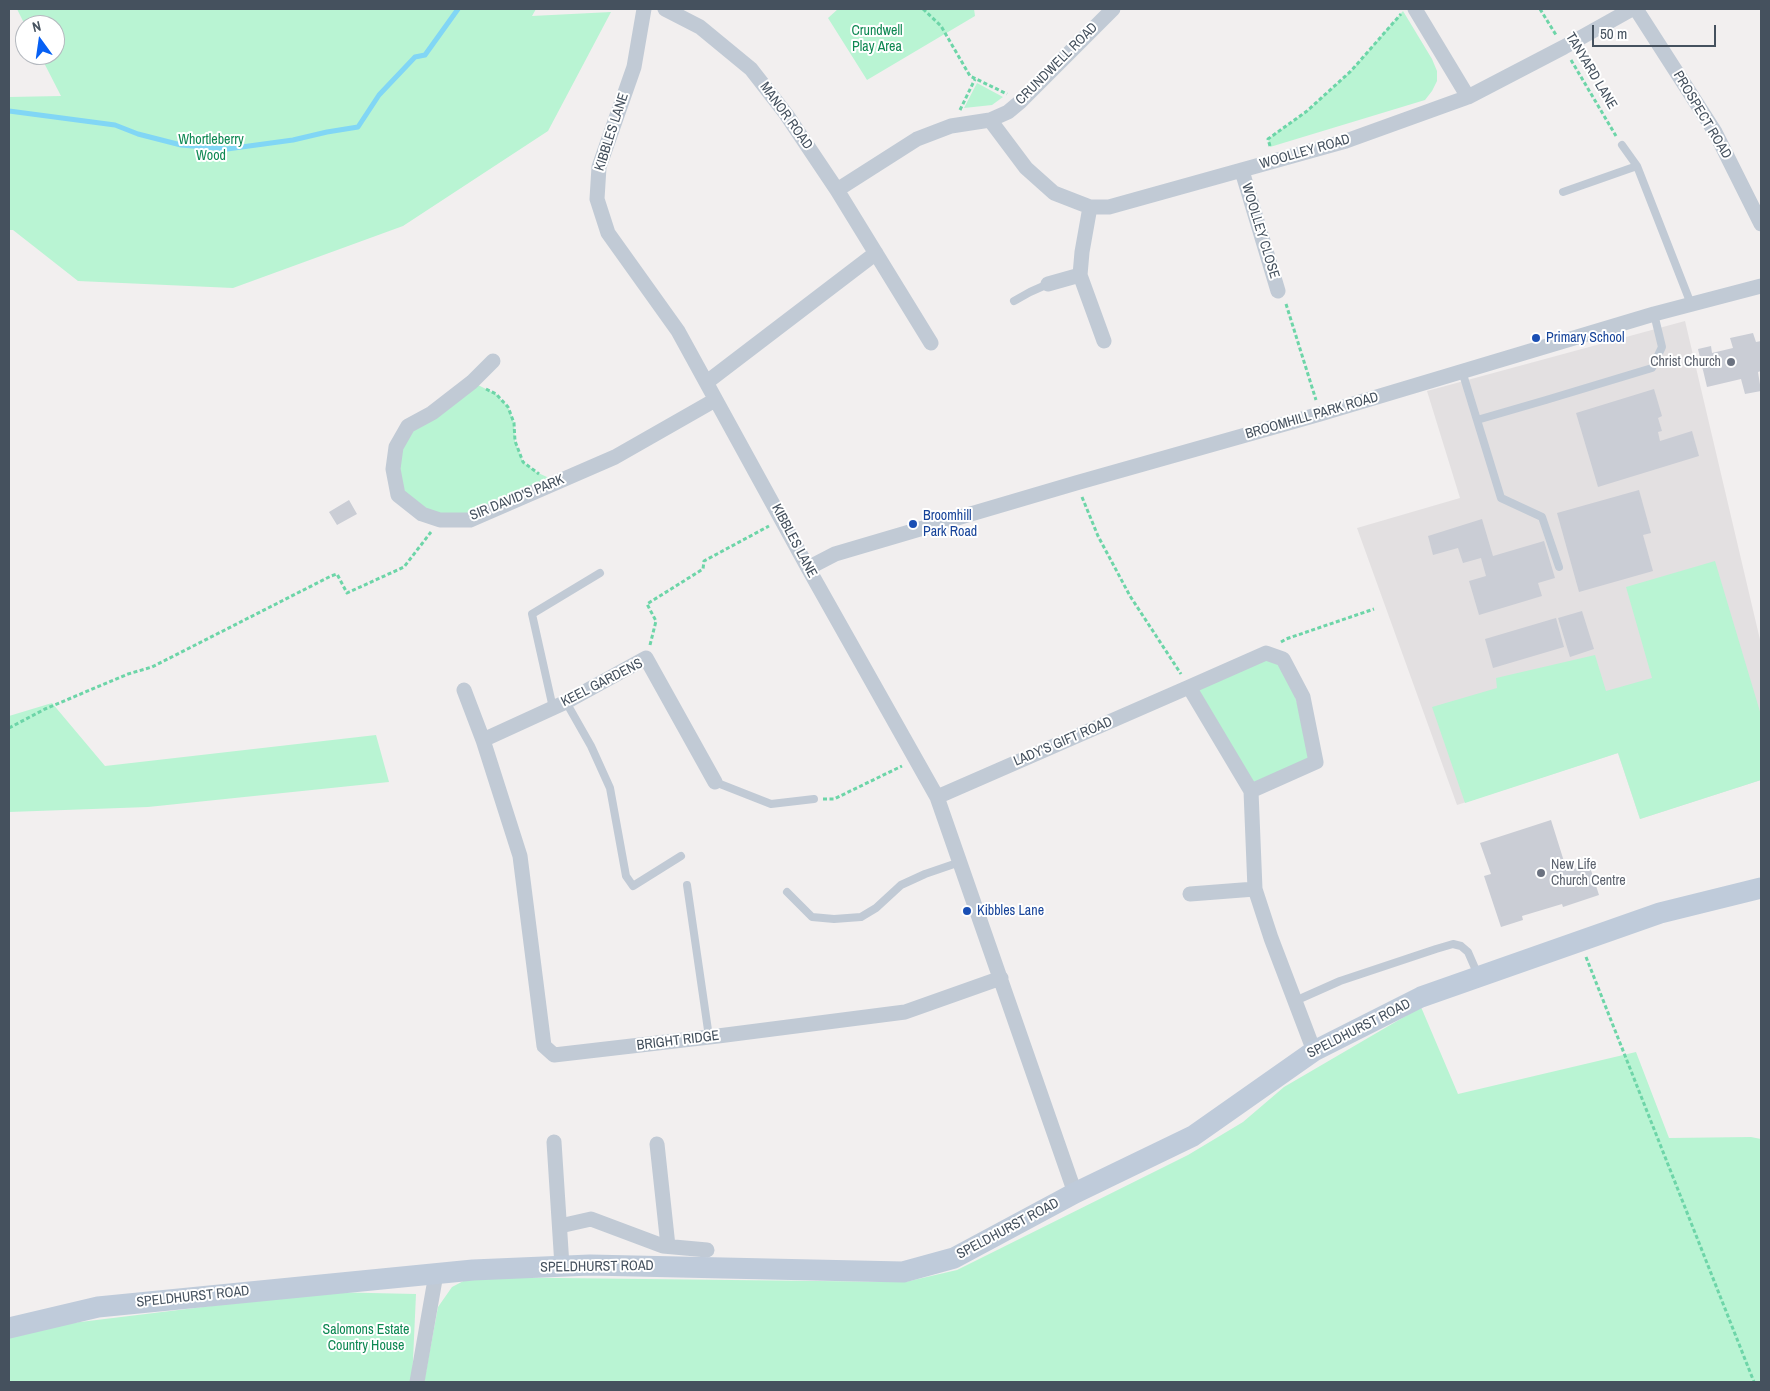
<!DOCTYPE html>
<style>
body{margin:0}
#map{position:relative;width:1770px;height:1391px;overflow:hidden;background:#f2efef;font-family:"Archivo Narrow",sans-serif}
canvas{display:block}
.frame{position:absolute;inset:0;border:10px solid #45515e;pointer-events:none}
.north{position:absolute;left:15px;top:15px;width:50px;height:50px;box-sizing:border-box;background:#fff;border:1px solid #b5b9bf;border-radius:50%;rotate:346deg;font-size:14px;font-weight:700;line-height:20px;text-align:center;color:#45515e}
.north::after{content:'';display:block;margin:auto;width:18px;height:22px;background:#0660f4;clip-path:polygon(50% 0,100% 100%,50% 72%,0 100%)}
.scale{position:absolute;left:1592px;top:25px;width:124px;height:22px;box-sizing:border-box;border:2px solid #45515e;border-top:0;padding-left:6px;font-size:15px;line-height:18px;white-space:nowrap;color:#45515e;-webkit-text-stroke:4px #fff;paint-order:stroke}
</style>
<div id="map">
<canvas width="1770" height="1391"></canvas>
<div class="frame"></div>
<div class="north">N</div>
<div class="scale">50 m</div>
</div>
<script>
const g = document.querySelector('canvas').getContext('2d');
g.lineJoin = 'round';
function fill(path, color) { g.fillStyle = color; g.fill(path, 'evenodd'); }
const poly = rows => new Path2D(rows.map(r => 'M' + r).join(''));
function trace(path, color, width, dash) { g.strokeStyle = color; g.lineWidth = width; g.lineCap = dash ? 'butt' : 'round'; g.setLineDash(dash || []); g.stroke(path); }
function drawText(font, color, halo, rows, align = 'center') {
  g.font = font + ' "Archivo Narrow",sans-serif'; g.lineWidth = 4; g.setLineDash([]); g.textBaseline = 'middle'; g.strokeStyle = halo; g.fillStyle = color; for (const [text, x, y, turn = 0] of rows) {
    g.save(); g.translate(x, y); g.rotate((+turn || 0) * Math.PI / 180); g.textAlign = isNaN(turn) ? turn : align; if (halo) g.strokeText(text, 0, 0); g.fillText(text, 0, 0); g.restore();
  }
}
const education = poly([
 [1685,321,1761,644,1761,780,1640,819,1618,753,1457,805,1357,528,1460,498,1427,391]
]);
const green = poly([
 [17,9,536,9,532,16,611,12,548,131,403,226,233,288,78,281,13,230,9,230,9,97,61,96,40,55,55,55,55,25,25,25],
 [838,9,974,9,975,16,867,80,828,18],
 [1403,11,1432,59,1437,71,1437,81,1432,91,1425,100,1270,147,1268,139,1307,111,1351,71],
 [977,83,1003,97,992,105,964,108],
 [472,382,496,394,508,407,514,423,515,441,523,462,536,472,558,482,470,520,440,520,398,495,396,447,408,426],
 [1715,561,1761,715,1761,780,1640,819,1618,753,1465,803,1432,707,1497,688,1496,678,1595,655,1606,691,1652,678,1626,587],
 [1266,653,1283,659,1316,762,1251,791,1190,687],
 [52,703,105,766,376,735,389,782,148,807,9,812,9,716],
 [1421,1007,1458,1094,1636,1052,1669,1138,1751,1137,1761,1139,1761,1382,424,1382,438,1307,452,1287,471,1277,905,1282,957,1270,1188,1155,1243,1122,1284,1087],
 [326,1292,416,1294,412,1382,9,1382,9,1337,72,1323]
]);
const stream = poly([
 [9,111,115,125,138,134,181,145,227,149,293,140,327,132,358,127,379,95,415,57,425,55,458,9]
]);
const building = poly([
 [1753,333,1756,342,1761,341,1761,371,1758,372,1761,391,1745,394,1741,379,1707,387,1698,349,1711,346,1712,353,1733,348,1730,338],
 [1654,389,1662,416,1658,418,1662,431,1658,432,1660,441,1692,431,1699,456,1598,487,1576,413],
 [1639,490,1651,533,1643,535,1653,571,1579,592,1557,513],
 [349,500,357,514,337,525,329,512],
 [1482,519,1493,556,1544,541,1555,578,1538,583,1542,596,1479,615,1469,581,1486,576,1481,558,1463,563,1458,548,1433,555,1428,536],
 [1582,611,1594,649,1570,657,1558,618],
 [1556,618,1564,647,1493,668,1485,639],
 [1551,820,1567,871,1589,864,1599,895,1563,907,1562,904,1522,916,1523,920,1501,927,1484,876,1491,874,1480,843]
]);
const path = poly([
 [923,9,941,26,970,76,1007,94],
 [1540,9,1556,35],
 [1571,60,1616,136],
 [960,110,975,79],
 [1270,146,1268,139,1307,111,1351,71,1401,14],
 [1286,304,1316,400],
 [486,389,496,394,508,407,514,423,515,441,523,462,539,474],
 [1082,497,1098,536,1130,596,1181,674],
 [1281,642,1286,639,1374,609],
 [650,645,656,621,647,604,703,569,704,561,769,526],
 [9,728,45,709,128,674,152,667,331,576,337,574,347,593,404,567,431,532],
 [823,799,834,799,902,766],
 [1586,957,1754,1382]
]);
const lane = poly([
 [1622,145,1637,166,1691,304],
 [1563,192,1637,166],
 [1014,301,1030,292,1048,284],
 [1462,371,1477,420,1546,400,1652,368,1662,347,1654,314],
 [1477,420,1501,498,1542,517,1559,567],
 [566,702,591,746,610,788,626,876,633,886,681,856],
 [553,708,532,614,600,573],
 [715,782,771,804,814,799],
 [687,885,709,1037],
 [787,892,812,917,834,919,861,917,876,908,901,885,925,874,960,862],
 [1295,1001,1340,981,1436,949,1453,944,1461,946,1468,952,1478,975]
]);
const street = poly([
 [644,9,634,67,599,167,597,199,608,233,678,331,808,568,937,797,1075,1193],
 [665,9,700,27,751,69,786,114,837,190,931,343],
 [1415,9,1468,97],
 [1636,9,1715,132,1761,224],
 [990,120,1026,168,1054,193,1090,207,1109,207,1346,141,1468,97,1564,47,1632,9],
 [1242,171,1278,291],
 [837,190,917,139,951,126,990,120,1008,112,1020,102,1113,9],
 [1090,207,1082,252,1080,275,1104,341],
 [1048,284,1080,275],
 [493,361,472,382,432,413,408,426,396,447,393,469,398,495,422,514,440,520,470,520,615,457,715,400],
 [707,382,876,253],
 [808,568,835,554,1076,483,1320,414,1654,314,1761,286],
 [1189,687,1266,653,1283,659,1303,697,1316,762,1251,791],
 [464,690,483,740],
 [715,782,646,658,566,702,483,740,520,856,544,1046,554,1055,718,1036,905,1012,1001,978],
 [937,797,1189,687,1251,791,1255,889,1271,938,1314,1051],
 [1190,894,1255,889],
 [554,1142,562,1266],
 [657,1144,668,1246],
 [560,1226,591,1219,663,1246,707,1250],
 [417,1382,436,1274]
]);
const secondary = poly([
 [9,1328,98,1307,473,1270,590,1265,903,1272,954,1258,1075,1193,1193,1136,1314,1051,1421,997,1660,913,1761,888]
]);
const markers = [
 [1536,338,5,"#1a4fb4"],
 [1731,362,5,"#6b7280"],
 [913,524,5,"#1a4fb4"],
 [1541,873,5,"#6b7280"],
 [967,911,5,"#1a4fb4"]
];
const parkNames = [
 ["Crundwell",877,31],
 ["Play Area",877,47],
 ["Whortleberry",211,140],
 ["Wood",211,156],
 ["Salomons Estate",366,1330],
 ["Country House",366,1346]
];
const streetNames = [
 ["CRUNDWELL ROAD",1057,64,-45],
 ["TANYARD LANE",1591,71,59],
 ["PROSPECT ROAD",1702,115,59],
 ["MANOR ROAD",786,116,54],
 ["KIBBLES LANE",612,132,-72],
 ["WOOLLEY ROAD",1305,152,-16],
 ["WOOLLEY CLOSE",1260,231,73],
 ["BROOMHILL PARK ROAD",1312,416,-16],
 ["SIR DAVID'S PARK",517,498,-22],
 ["KIBBLES LANE",794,541,62],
 ["KEEL GARDENS",602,683,-27],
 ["LADY'S GIFT ROAD",1063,742,-23],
 ["SPELDHURST ROAD",1359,1029,-27],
 ["BRIGHT RIDGE",678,1041,-7],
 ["SPELDHURST ROAD",1008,1229,-28],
 ["SPELDHURST ROAD",597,1267,-1],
 ["SPELDHURST ROAD",193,1297,-6]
];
const transitNames = [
 ["Primary School",1546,338],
 ["Broomhill",923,516],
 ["Park Road",923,532],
 ["Kibbles Lane",977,911]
];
const worshipNames = [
 ["Christ Church",1721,362],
 ["New Life",1551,865,"left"],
 ["Church Centre",1551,881,"left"]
];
fill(education, '#e3e0e1');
fill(green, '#b9f4d3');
trace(stream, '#81d6f5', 5);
fill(building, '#cacdd5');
trace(path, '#6dd5a8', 3, [4, 2.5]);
trace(lane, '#c1cad5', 8);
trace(street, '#c1cad5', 15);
trace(secondary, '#bfcbda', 21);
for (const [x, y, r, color] of markers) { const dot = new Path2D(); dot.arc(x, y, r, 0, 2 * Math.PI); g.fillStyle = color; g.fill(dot); trace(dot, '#fff', 2); }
drawText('14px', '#0d8852', '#fff', parkNames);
drawText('14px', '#45515e', '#fff', streetNames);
drawText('14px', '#164399', '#fff', transitNames, 'left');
drawText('14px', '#5b616d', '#fff', worshipNames, 'right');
</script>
